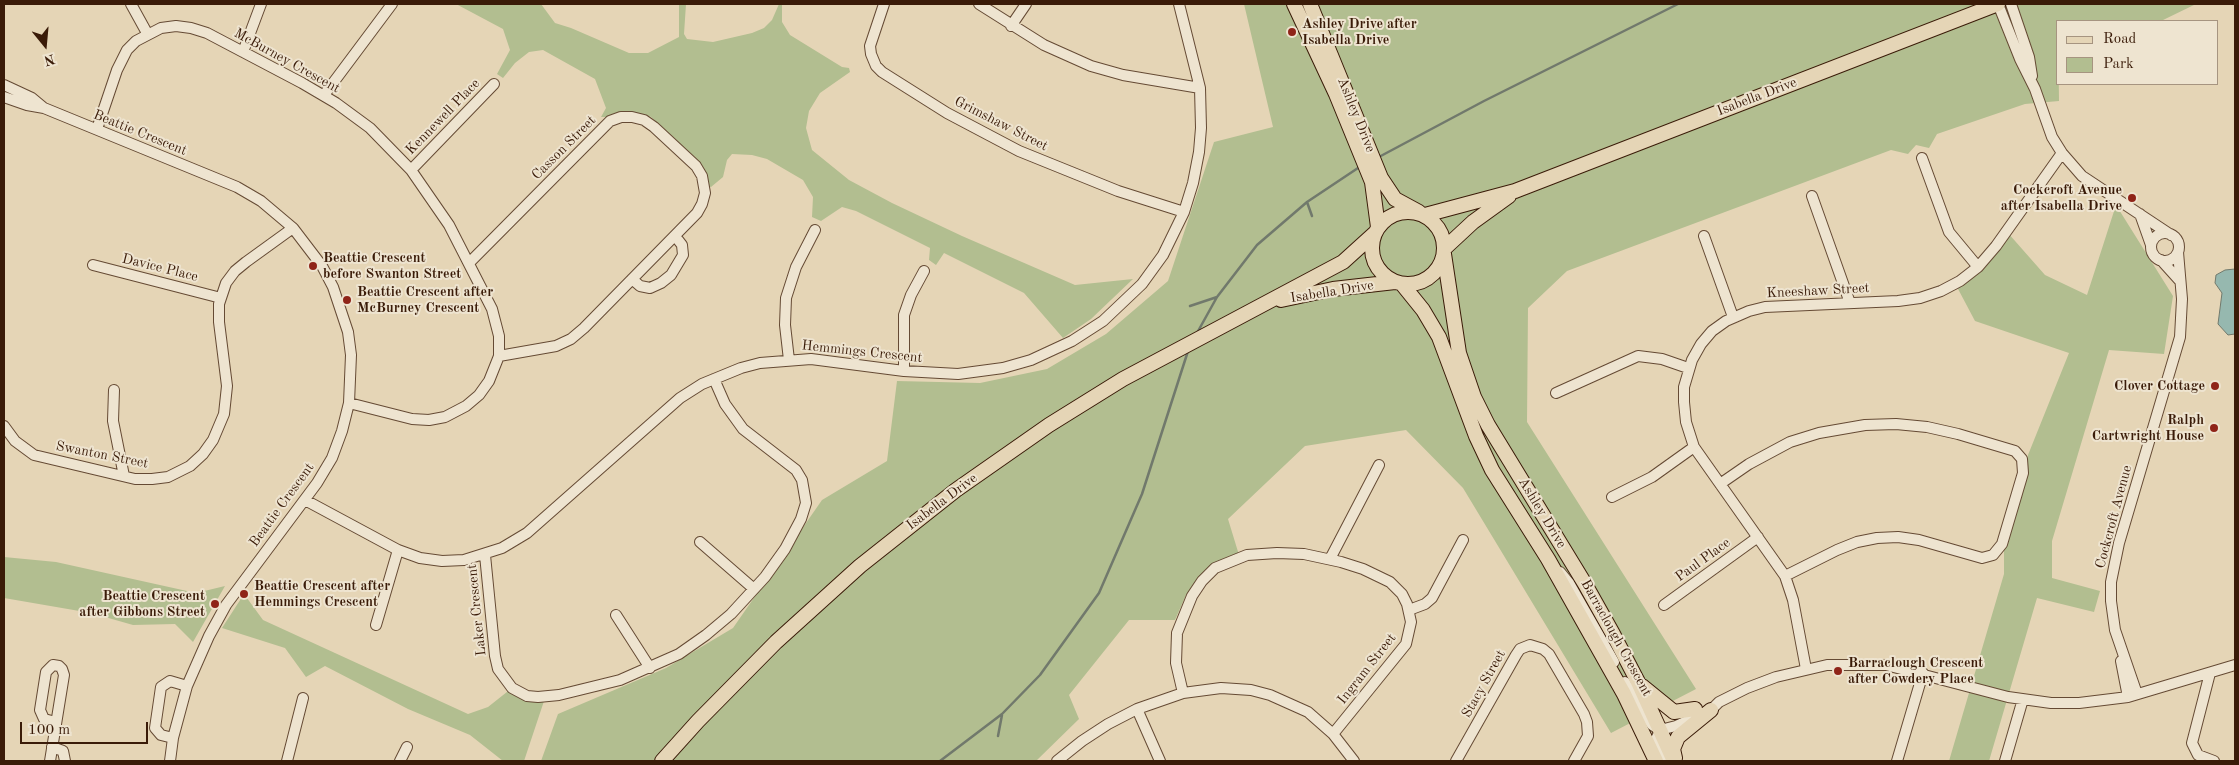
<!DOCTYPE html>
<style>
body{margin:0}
#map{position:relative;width:2239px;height:765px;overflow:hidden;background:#e5d5b6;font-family:"Old Standard TT",serif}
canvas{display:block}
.frame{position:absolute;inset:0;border:5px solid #3a1b08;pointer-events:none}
.legend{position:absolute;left:2056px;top:20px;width:162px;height:65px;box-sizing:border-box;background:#eee4d0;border:1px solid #a69480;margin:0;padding:6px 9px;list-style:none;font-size:15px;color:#3a1b08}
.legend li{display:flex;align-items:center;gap:10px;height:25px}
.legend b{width:25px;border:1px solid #a69480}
.north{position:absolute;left:20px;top:20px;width:50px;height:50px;-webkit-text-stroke:4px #eee4d0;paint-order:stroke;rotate:163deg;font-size:14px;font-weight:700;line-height:20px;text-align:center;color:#3a1b08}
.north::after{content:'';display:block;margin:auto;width:18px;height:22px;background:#3a1b08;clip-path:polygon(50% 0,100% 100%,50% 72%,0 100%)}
.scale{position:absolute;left:20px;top:722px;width:128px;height:22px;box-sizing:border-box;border:2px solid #3a1b08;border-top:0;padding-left:6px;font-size:15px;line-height:18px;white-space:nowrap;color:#3a1b08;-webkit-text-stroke:4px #eee4d0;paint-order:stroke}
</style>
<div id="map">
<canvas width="2239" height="765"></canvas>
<div class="frame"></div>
<ul class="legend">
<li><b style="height:6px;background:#e5d5b6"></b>Road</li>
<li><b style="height:14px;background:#b2be90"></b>Park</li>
</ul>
<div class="north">N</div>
<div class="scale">100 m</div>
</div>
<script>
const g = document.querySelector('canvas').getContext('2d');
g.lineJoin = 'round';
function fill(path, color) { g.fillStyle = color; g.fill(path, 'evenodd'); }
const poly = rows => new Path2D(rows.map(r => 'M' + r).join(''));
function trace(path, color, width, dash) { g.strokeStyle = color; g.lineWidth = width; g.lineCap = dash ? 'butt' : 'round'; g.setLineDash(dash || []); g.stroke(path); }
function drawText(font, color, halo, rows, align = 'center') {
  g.font = font + ' "Old Standard TT",serif'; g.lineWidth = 4; g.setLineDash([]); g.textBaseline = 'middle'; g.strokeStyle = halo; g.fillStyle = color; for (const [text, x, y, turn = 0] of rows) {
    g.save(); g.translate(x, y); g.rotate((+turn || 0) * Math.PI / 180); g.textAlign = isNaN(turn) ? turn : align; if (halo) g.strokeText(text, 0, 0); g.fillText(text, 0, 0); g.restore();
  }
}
const green = poly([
 [456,4,541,4,555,23,571,28,629,53,648,53,679,37,679,4,686,4,684,34,687,39,713,42,752,33,764,28,772,20,779,4,782,4,782,22,790,35,842,67,849,68,850,72,820,93,809,111,806,128,812,150,849,180,892,203,962,236,1075,285,1133,279,1091,319,1063,338,1024,293,944,253,936,265,929,260,930,248,856,211,842,207,821,221,812,217,813,197,803,180,767,159,752,155,732,154,727,160,723,177,711,187,708,186,704,169,699,161,651,117,638,113,626,112,608,117,601,117,606,108,595,79,543,50,529,52,515,63,503,78,497,74,510,50,503,29],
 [1244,4,2196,4,2161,21,2058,21,2059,101,2025,104,1937,134,1929,148,1916,145,1908,154,1891,150,1567,271,1528,308,1527,422,1696,689,1611,733,1463,488,1406,430,1305,446,1228,519,1239,555,1201,579,1186,595,1175,620,1129,620,1069,695,1079,719,1036,761,541,761,558,714,666,668,733,628,822,500,887,461,897,381,980,383,1047,369,1106,334,1168,281,1214,142,1273,127],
 [2116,205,2173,296,2164,354,2109,350,2052,541,2052,578,2100,591,2094,612,2037,598,1989,761,1949,761,2004,574,2004,550,2028,455,2069,353,1975,321,1957,287,2008,233,2045,275,2087,295],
 [4,557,56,562,196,593,225,586,193,642,175,624,133,625,91,613,4,598],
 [244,594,263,620,468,714,488,707,512,688,544,701,524,761,503,761,470,735,408,709,325,666,306,677,285,648,222,628]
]);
const water = poly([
 [2235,269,2235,334,2228,335,2218,324,2222,293,2215,283,2216,275,2225,270,2235,269]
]);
const stream = poly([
 [1377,158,1484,101,1678,4],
 [1307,202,1312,216],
 [1190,306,1217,297],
 [1197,333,1217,297,1257,245,1307,202,1361,166],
 [998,736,1002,715],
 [940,761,1002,714,1040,675,1099,593,1142,494,1188,351]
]);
const minor = poly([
 [131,4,147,33],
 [884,4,870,46,871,54,876,66,882,72,947,113,1019,151,1118,191,1184,212],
 [979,4,1044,45,1091,66,1123,75,1200,88],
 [1998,4,2020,59,2035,89,2052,137,2062,153,2082,176,2171,235],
 [2011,4,2029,57,2032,76],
 [1011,26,1026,4],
 [243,52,261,4],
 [4,85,32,98,44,108],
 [324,95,392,4],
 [4,97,27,105,44,108,237,187,261,201,293,228,322,266,333,287,348,332,351,355,349,403,342,431,332,458,317,483,226,605,209,636,187,686,173,738,170,761],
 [97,129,117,70,127,50,136,41,161,28,176,26,191,28,207,33,302,83,336,103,370,128,411,170,449,225,492,309,499,336,499,356,489,381,479,395,466,406,445,417,429,420,412,419,349,403],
 [1922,158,1949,232,1978,267],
 [411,170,494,84],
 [1812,196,1850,303],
 [2140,214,2151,245],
 '2151 247a14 14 0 1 1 28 0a14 14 0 1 1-28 0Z',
 [1704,236,1733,317],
 [2161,260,2179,280],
 [469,263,610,121,621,117,632,117,644,120,654,127,696,166,702,176,705,193,702,204,697,213,584,328,571,339,556,346,499,356],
 [93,265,221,298],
 [632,279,640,286,650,288,661,283,671,275,683,255,682,245,675,236],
 [789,360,785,325,786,298,796,267,815,230],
 [904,371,904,315,911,295,924,271],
 [114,390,113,421,124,476],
 [1556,393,1638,356,1662,359,1688,368],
 [4,426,15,441,34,455,135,479,152,479,168,477,190,466,203,454,213,440,224,414,227,386,219,322,219,304,226,283,235,271,246,262,293,228],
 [1720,484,1749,464,1790,442,1819,433,1865,425,1896,424,1927,427,1958,434,2015,451,2022,459,2023,473,2002,544,1993,555,1982,558,1919,540,1898,537,1877,538,1857,542,1837,550,1785,576],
 [1612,497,1652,477,1694,447],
 [305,500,398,550,420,558,442,561,464,560,502,548,527,533,680,398,702,384,741,368,760,363,811,359,904,371,958,374,1003,368,1031,360,1072,341,1103,321,1142,284,1163,255,1184,212,1193,183,1199,152,1201,128,1200,88,1179,4],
 [700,542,754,589],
 [485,555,495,656,498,669,512,688,527,696,538,697,559,695,620,680,679,654,706,635,731,614,765,577,785,549,801,519,806,503,802,480,796,470,743,429,725,404,714,379],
 [1330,559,1379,465],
 [1560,572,1569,583,1614,662],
 [1664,605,1758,537],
 [1409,610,1425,604,1432,598,1463,540],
 [616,615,650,668],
 [376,625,398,550],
 [2121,661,2128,697],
 [1806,669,1793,600,1785,576,1694,447,1686,422,1684,402,1684,387,1692,360,1701,344,1712,331,1726,321,1749,311,1765,307,1898,301,1920,298,1941,291,1960,281,1978,267,1996,246,2062,153],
 [2210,673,2192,743,2198,755,2214,761],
 [1625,682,1641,711,1652,725,1660,730,1676,726,1711,710,1719,702,1747,688,1776,677,1827,665,1886,665,2008,697,2051,703,2079,703,2128,697,2235,665],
 [1183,693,1176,663,1177,633,1192,596,1202,581,1215,568,1247,555,1277,553,1304,554,1341,562,1363,569,1390,582,1402,594,1407,604,1411,622,1406,644,1333,734],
 [2137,694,2115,630,2111,601,2111,582,2119,543,2180,337,2182,299,2178,252],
 [1137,709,1160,761],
 [1662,728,1656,739,1664,761],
 [173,738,161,735,155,728,161,687,170,681,187,686],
 [52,747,63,751,65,761],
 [50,761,64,675,62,669,59,666,53,665,46,672,40,710,44,719,56,722],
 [287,761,303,698],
 [400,761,407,747],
 [1057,761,1082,741,1108,724,1137,709,1183,693,1221,688,1251,690,1270,695,1308,712,1333,734,1354,761],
 [1456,761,1516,655,1520,649,1530,645,1543,649,1549,654,1584,714,1587,722,1588,736,1574,761],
 [1897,761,1923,673],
 [2005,761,2023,699]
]);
const major = poly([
 [1294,4,1336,94,1372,182,1378,227],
 [1310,4,1381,178,1395,199,1419,212],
 '1372 248a36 36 0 1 1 72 0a36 36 0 1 1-72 0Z',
 [1425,215,1515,191,1998,4],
 [1445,248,1473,222,1509,196],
 [1444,254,1459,353,1474,397,1488,425,1585,584,1613,634,1638,682,1674,761],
 [1402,284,1423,310,1439,337,1476,436,1492,470,1548,559,1624,694,1656,761],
 [1281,300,1333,289,1395,282],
 [1642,686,1674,712,1695,709],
 [1675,758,1673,749,1678,737,1711,710],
 [662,761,698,721,776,642,860,566,956,490,1049,425,1123,379,1343,262,1375,233]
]);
const markers = [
 [1292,32,5,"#8f2418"],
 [2132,198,5,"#8f2418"],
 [313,266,5,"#8f2418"],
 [347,300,5,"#8f2418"],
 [2215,386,5,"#8f2418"],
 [2214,428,5,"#8f2418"],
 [244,594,5,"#8f2418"],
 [215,604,5,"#8f2418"],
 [1838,671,5,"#8f2418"]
];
const poiNames = [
 ["Ashley Drive after",1302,24],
 ["Isabella Drive",1302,40],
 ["Cockcroft Avenue",2122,190,"right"],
 ["after Isabella Drive",2122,206,"right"],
 ["Beattie Crescent",323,258],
 ["before Swanton Street",323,274],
 ["Beattie Crescent after",357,292],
 ["McBurney Crescent",357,308],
 ["Clover Cottage",2205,386,"right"],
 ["Ralph",2204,420,"right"],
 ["Cartwright House",2204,436,"right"],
 ["Beattie Crescent after",254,586],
 ["Hemmings Crescent",254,602],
 ["Beattie Crescent",205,596,"right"],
 ["after Gibbons Street",205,612,"right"],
 ["Barraclough Crescent",1848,663],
 ["after Cowdery Place",1848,679]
];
const streetNames = [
 ["McBurney Crescent",287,61,29],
 ["Isabella Drive",1757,97,-21],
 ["Ashley Drive",1356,115,68],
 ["Kennewell Place",443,117,-46],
 ["Grimshaw Street",1001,124,27],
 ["Beattie Crescent",140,133,22],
 ["Casson Street",564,148,-45],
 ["Davice Place",160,268,14],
 ["Kneeshaw Street",1818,291,-3],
 ["Isabella Drive",1332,292,-9],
 ["Hemmings Crescent",862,352,6],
 ["Swanton Street",102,455,11],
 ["Isabella Drive",942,502,-37],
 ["Beattie Crescent",282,505,-54],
 ["Ashley Drive",1542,513,59],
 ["Cockcroft Avenue",2114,517,-75],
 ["Paul Place",1703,560,-36],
 ["Laker Crescent",477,610,-96],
 ["Barraclough Crescent",1616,638,61],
 ["Ingram Street",1367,669,-52],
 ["Stacy Street",1484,684,-61]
];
fill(green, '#b2be90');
fill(water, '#96b8af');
trace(water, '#71796c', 1);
trace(stream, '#71796c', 2.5);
trace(minor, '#654a34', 12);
trace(major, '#3a1b08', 16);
trace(minor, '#eee4d0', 10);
trace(major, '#e5d5b6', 14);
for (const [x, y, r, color] of markers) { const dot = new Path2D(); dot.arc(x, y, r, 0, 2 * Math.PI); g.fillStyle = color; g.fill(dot); trace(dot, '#eee4d0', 2); }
drawText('bold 14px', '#3a1b08', '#eee4d0', poiNames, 'left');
drawText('14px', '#3a1b08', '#eee4d0', streetNames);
</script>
